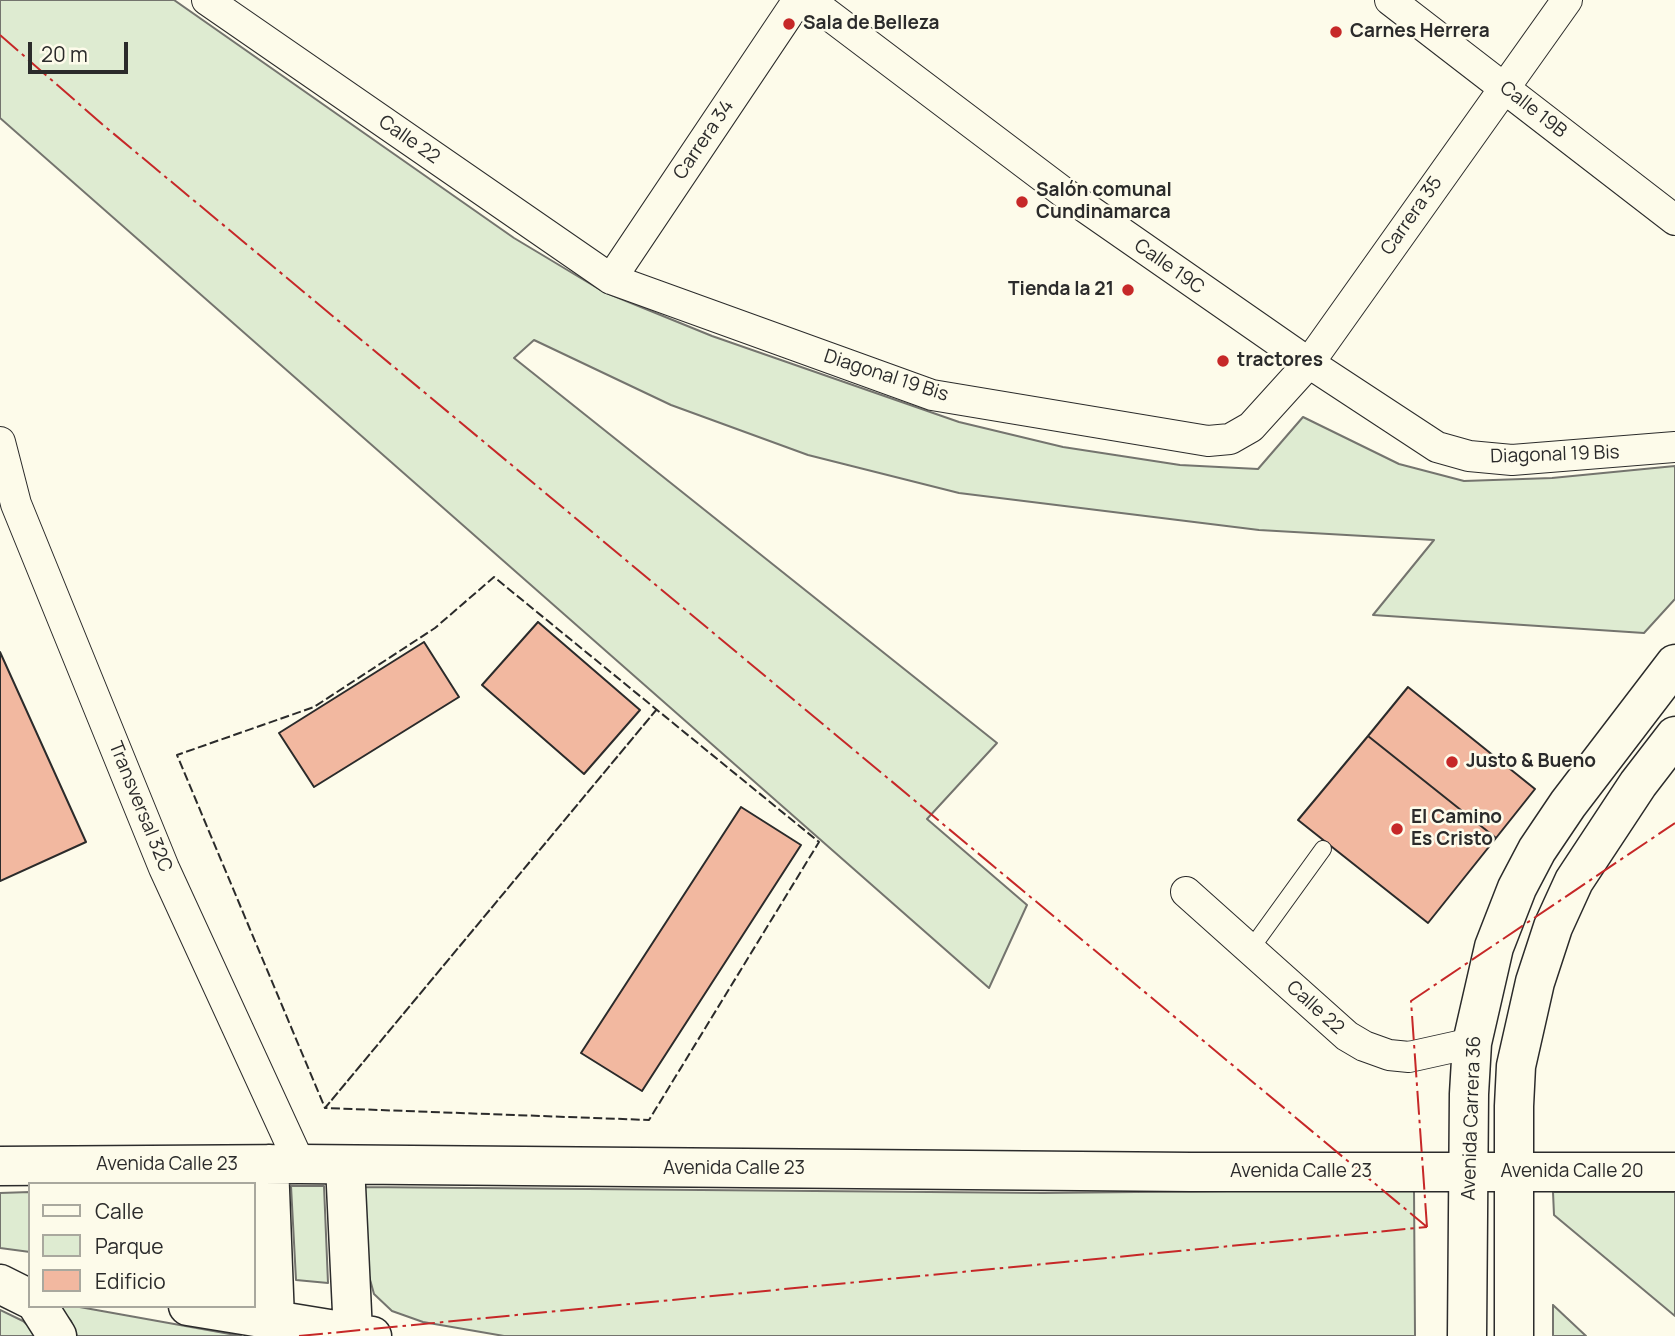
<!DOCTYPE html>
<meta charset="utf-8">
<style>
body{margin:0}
#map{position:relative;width:1675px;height:1336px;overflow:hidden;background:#fdfbea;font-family:Manrope,sans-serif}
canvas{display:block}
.legend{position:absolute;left:28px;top:1182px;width:228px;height:126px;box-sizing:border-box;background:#fdfbea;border:2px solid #a9a89e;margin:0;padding:9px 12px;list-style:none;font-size:21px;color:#2b2b2b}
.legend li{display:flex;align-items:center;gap:14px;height:35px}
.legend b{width:35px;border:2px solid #a9a89e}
.scale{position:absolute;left:28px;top:42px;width:100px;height:32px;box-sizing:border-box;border:4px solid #2b2b2b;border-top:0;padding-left:9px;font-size:21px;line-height:24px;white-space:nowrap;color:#2b2b2b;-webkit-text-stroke:5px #fdfbea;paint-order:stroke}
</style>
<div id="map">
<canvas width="1675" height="1336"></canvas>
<ul class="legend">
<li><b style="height:9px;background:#fdfbea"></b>Calle</li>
<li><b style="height:19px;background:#deebd1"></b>Parque</li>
<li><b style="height:19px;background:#f2b8a0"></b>Edificio</li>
</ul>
<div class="scale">20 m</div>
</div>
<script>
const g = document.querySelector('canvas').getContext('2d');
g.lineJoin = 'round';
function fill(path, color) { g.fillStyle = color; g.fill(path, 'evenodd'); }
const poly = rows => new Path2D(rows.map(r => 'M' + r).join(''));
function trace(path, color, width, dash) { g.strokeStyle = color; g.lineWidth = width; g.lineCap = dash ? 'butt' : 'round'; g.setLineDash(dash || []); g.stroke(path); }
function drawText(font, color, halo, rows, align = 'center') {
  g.font = font + ' Manrope,sans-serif'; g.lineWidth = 5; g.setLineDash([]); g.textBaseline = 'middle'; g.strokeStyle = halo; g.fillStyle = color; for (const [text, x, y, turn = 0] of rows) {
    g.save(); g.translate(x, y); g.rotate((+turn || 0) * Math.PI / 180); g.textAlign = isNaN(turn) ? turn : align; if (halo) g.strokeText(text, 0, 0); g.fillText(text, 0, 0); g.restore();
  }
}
const green = poly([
 [0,0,174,0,514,238,604,292,712,336,959,422,1063,447,1180,465,1258,469,1303,417,1399,464,1464,481,1552,478,1675,466,1675,599,1644,633,1373,615,1434,540,1259,530,959,493,808,455,671,405,534,340,514,358,997,743,927,819,1027,905,989,988,0,118,0,0],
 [291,1186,324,1186,328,1283,296,1280,291,1186],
 [360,1187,1043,1193,1414,1189,1415,1336,504,1336,423,1322,392,1311,374,1294,363,1254,360,1187],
 [30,1192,30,1252,0,1248,0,1193,30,1192],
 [1553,1192,1675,1192,1675,1316,1554,1215,1553,1192],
 [1553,1305,1586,1336,1553,1336,1553,1305],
 [58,1306,74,1306,241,1336,77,1336,71,1321,58,1306],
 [0,1310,23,1321,40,1336,0,1336,0,1310]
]);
const building = poly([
 [538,622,640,710,584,774,482,685,538,622],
 [424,642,459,697,314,787,279,733,424,642],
 [0,652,86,842,0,881,0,652],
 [1408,687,1535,789,1496,838,1368,736,1408,687],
 [1368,736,1496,838,1428,923,1298,820,1368,736],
 [741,807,801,845,642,1091,581,1053,741,807]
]);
const service = poly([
 [1250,950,1323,849]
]);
const minor = poly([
 [207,0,611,279,932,395,1208,441,1230,439,1251,427,1309,363,1567,0],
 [809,0,1063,192,1309,363,1437,447,1469,456,1512,460,1675,447],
 [1390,0,1675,220],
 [611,279,798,0],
 [0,442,16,504,164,868,300,1164],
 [1186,892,1347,1036,1364,1046,1389,1055,1409,1057,1472,1043]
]);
const secondary = poly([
 [1467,1336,1469,1094,1472,1043,1494,947,1517,888,1537,850,1568,804,1675,664],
 [1514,1336,1514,1106,1516,1066,1535,982,1553,927,1574,881,1638,784,1675,736]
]);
const trunk = poly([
 [269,1164,275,1320],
 [345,1165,353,1333],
 [0,1166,300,1164,1191,1172,1675,1172],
 [0,1284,30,1299],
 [38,1306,57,1336],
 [188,1306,372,1336]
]);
const fence = poly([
 [657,709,325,1108,649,1120,819,842,494,577,435,628,314,707,177,755,325,1108,657,709]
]);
const power = poly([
 [0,35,102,124,1427,1227],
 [1427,1227,1411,1001,1675,823],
 [299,1336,1427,1227]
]);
const markers = [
 [789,24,7,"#c62828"],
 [1336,32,7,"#c62828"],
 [1022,202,7,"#c62828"],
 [1128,290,7,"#c62828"],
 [1223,361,7,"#c62828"],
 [1452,762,7,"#c62828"],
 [1397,829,7,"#c62828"]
];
const poiNames = [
 ["Sala de Belleza",803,24],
 ["Carnes Herrera",1350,32],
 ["Salón comunal",1036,191],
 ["Cundinamarca",1036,213],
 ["Tienda la 21",1114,290,"right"],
 ["tractores",1237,361],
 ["Justo & Bueno",1466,762],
 ["El Camino",1411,818],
 ["Es Cristo",1411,840]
];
const streetNames = [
 ["Calle 19B",1533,110,38],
 ["Calle 22",409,140,35],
 ["Carrera 34",704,140,-56],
 ["Carrera 35",1412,216,-55],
 ["Calle 19C",1169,267,35],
 ["Diagonal 19 Bis",886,376,18],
 ["Diagonal 19 Bis",1555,455,-2],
 ["Transversal 32C",140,807,68],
 ["Calle 22",1315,1008,42],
 ["Avenida Carrera 36",1472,1118,-88],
 ["Avenida Calle 23",167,1165],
 ["Avenida Calle 23",734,1169],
 ["Avenida Calle 23",1301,1172],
 ["Avenida Calle 20",1572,1172]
];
fill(green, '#deebd1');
trace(green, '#74746e', 2);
fill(building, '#f2b8a0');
trace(building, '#2b2b2b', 2);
trace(service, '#2b2b2b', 18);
trace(minor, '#2b2b2b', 32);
trace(secondary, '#2b2b2b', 41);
trace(trunk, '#2b2b2b', 41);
trace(service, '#fdfbea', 16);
trace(minor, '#fdfbea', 30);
trace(secondary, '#fdfbea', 38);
trace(trunk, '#fdfbea', 38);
trace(fence, '#2b2b2b', 2, [9, 3.5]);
trace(power, '#c62828', 2, [24, 5, 3.5, 5]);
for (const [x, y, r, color] of markers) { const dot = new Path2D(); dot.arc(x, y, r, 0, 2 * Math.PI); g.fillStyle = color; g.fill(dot); trace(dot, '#fdfbea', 2.5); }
drawText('bold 19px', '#2b2b2b', '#fdfbea', poiNames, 'left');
drawText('19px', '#2b2b2b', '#fdfbea', streetNames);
</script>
